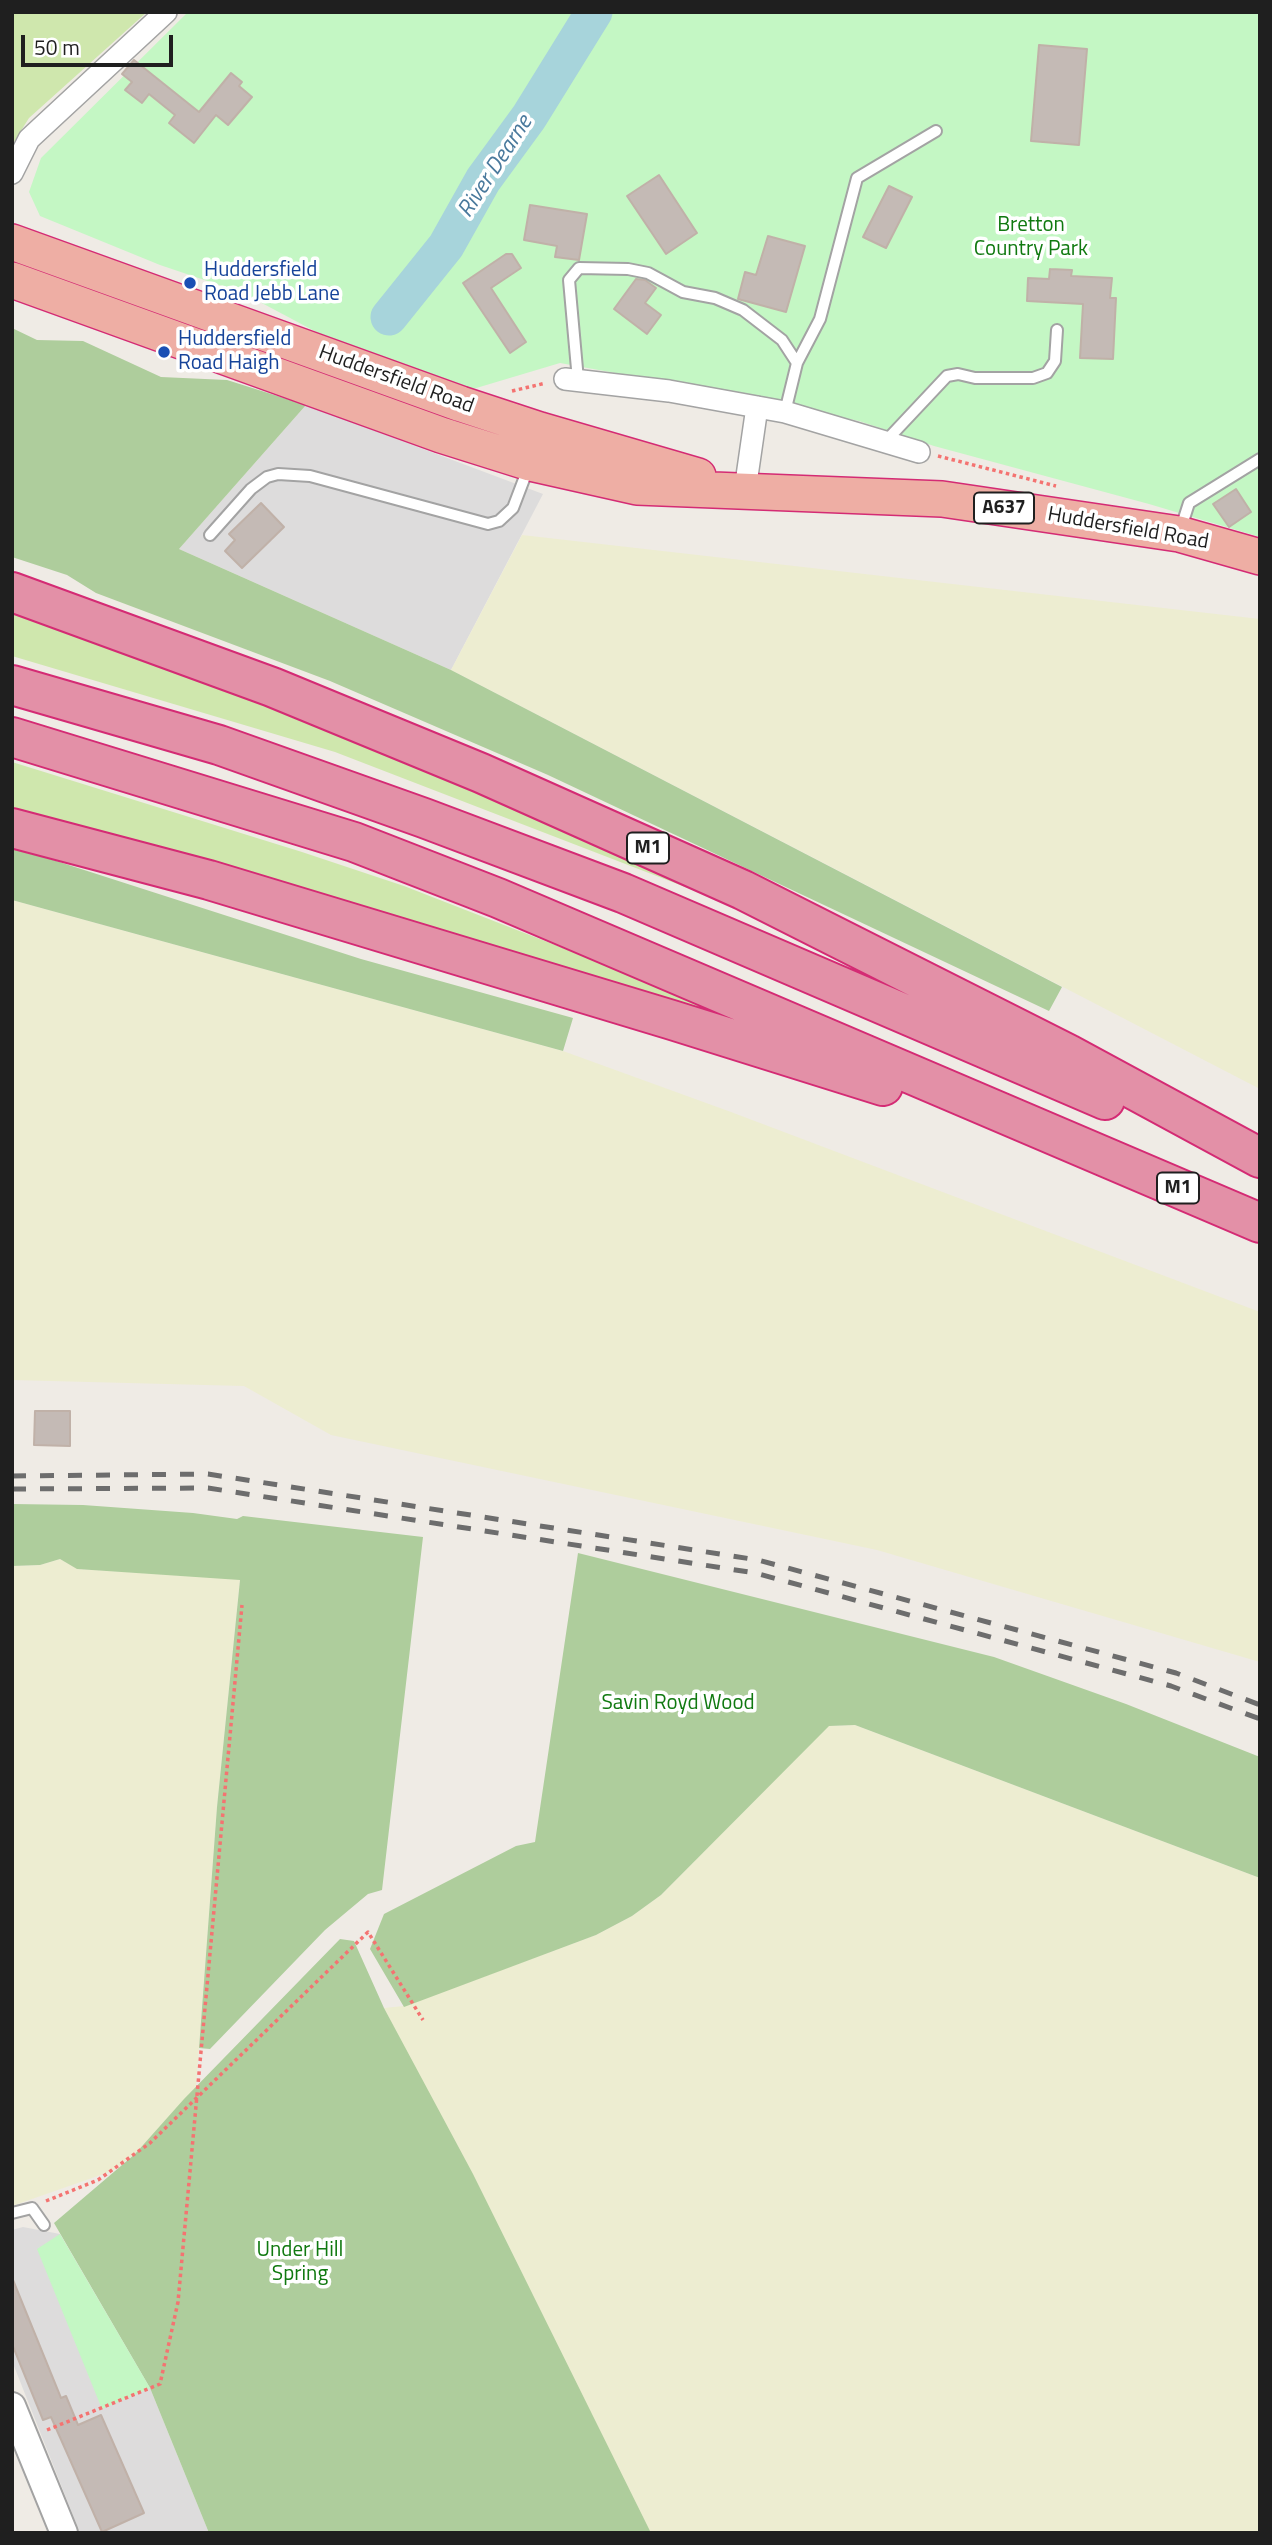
<!DOCTYPE html>
<style>
body{margin:0}
#map{position:relative;width:1272px;height:2545px;overflow:hidden;background:#efebe5;font-family:"Titillium Web",sans-serif}
canvas{display:block}
.frame{position:absolute;inset:0;border:14px solid #1f1f1f;pointer-events:none}
.scale{position:absolute;left:21px;top:35px;width:152px;height:32px;box-sizing:border-box;border:4px solid #1f1f1f;border-top:0;padding-left:9px;font-size:21px;line-height:24px;white-space:nowrap;color:#1f1f1f;-webkit-text-stroke:5px #fff;paint-order:stroke}
</style>
<div id="map">
<canvas width="1272" height="2545"></canvas>
<div class="frame"></div>
<div class="scale">50 m</div>
</div>
<script>
const g = document.querySelector('canvas').getContext('2d');
g.lineJoin = 'round';
function fill(path, color) { g.fillStyle = color; g.fill(path, 'evenodd'); }
const poly = rows => new Path2D(rows.map(r => 'M' + r).join(''));
function trace(path, color, width, dash) { g.strokeStyle = color; g.lineWidth = width; g.lineCap = dash ? 'butt' : 'round'; g.setLineDash(dash || []); g.stroke(path); }
function drawText(font, color, halo, rows, align = 'center') {
  g.font = font + ' "Titillium Web",sans-serif'; g.lineWidth = 7; g.setLineDash([]); g.textBaseline = 'middle'; g.strokeStyle = halo; g.fillStyle = color; for (const [text, x, y, turn = 0] of rows) {
    g.save(); g.translate(x, y); g.rotate((+turn || 0) * Math.PI / 180); g.textAlign = isNaN(turn) ? turn : align; if (halo) g.strokeText(text, 0, 0); g.fillText(text, 0, 0); g.restore();
  }
}
const residential = poly([
 [306,405,543,494,451,670,179,549],
 [23,2227,60,2234,150,2388,209,2533,80,2533,12,2361,12,2230]
]);
const farmland = poly([
 [522,535,1260,619,1260,1089,451,670],
 [12,900,563,1051,731,1112,1260,1312,1260,1662,877,1550,331,1435,244,1386,12,1380],
 [60,1559,78,1569,240,1579,217,1807,196,2087,135,2154,112,2171,12,2206,12,1566,40,1565],
 [855,1725,1260,1878,1260,2533,650,2533,384,2008,404,2006,596,1935,632,1916,661,1895,828,1726]
]);
const grass = poly([
 [12,12,147,12,29,118,12,145],
 [12,605,246,687,737,907,335,752,12,656],
 [12,762,302,852,404,886,668,989,758,1027,478,943,362,905,12,810]
]);
const forest = poly([
 [12,328,37,340,83,341,161,377,227,380,306,405,179,549,451,670,1062,987,1049,1011,548,775,330,681,96,593,67,575,12,557],
 [12,849,50,859,361,959,573,1018,563,1051,12,900],
 [12,1504,83,1505,193,1513,237,1519,243,1516,423,1537,382,1890,368,1894,325,1930,210,2049,199,2048,217,1807,240,1580,77,1569,60,1559,40,1565,12,1566],
 [578,1553,994,1657,1126,1704,1260,1757,1260,1878,855,1725,829,1726,661,1895,632,1916,596,1935,404,2007,370,1949,384,1914,516,1846,535,1842],
 [340,1939,354,1941,384,2008,473,2174,651,2533,209,2533,150,2388,54,2223,135,2154,184,2099]
]);
const park = poly([
 [188,12,1260,12,1260,537,1149,504,934,446,859,421,743,396,560,363,473,389,416,371,322,335,243,293,160,265,40,216,29,192,41,158],
 [60,2234,150,2388,102,2409,37,2249]
]);
const river = poly([
 [389,317,446,246,483,180,529,117,594,12]
]);
const building = poly([
 [1039,45,1087,49,1079,145,1031,141,1039,45],
 [134,60,199,112,231,73,242,82,239,86,252,97,228,125,216,115,194,143,169,123,175,115,149,94,142,103,125,90,132,82,122,74,134,60],
 [659,175,697,233,666,254,627,196,659,175],
 [889,186,912,197,886,248,863,237,889,186],
 [530,205,587,214,579,260,555,257,557,246,524,240,530,205],
 [768,236,805,246,786,312,738,299,745,272,756,275,768,236],
 [506,254,512,254,521,268,491,288,526,342,510,353,463,283,506,254],
 [1050,269,1072,270,1071,276,1112,278,1110,298,1116,298,1113,359,1080,358,1083,304,1027,301,1028,278,1049,279,1050,269],
 [636,279,645,280,656,288,645,303,661,315,647,334,614,309,636,279],
 [1236,489,1251,512,1229,527,1213,504,1236,489],
 [261,503,284,527,242,568,225,551,235,540,229,534,261,503],
 [35,1411,70,1411,70,1446,34,1445,35,1411],
 [13,2280,61,2398,66,2396,78,2425,101,2415,144,2513,102,2532,51,2417,43,2420,12,2344,13,2280]
]);
const path = poly([
 [512,391,546,383],
 [938,456,1056,486],
 [46,2201,98,2180,150,2143,368,1932,423,2020],
 [47,2430,160,2384,178,2302,242,1605]
]);
const service = poly([
 [797,363,820,319,857,178,936,131],
 [578,380,569,280,579,268,628,269,648,273,683,292,715,298,743,310,782,340,797,363,785,412],
 [885,442,947,376,958,374,975,378,1033,378,1047,373,1055,361,1057,330],
 [1180,531,1189,503,1260,459],
 [210,535,251,489,267,477,278,474,310,476,488,524,499,521,513,508,529,466],
 [12,2213,32,2208,44,2225]
]);
const minor = poly([
 [12,173,29,139,166,12],
 [565,379,669,391,785,412,919,452],
 [745,490,757,407]
]);
const tertiary = poly([
 [12,2406,64,2533]
]);
const trunk = poly([
 [12,242,461,404,540,430,698,476],
 [12,280,441,435,530,463,637,487,942,499,1179,534,1260,557]
]);
const motorway = poly([
 [12,592,272,687,481,773,743,890,1068,1054,1260,1158],
 [12,685,219,745,424,818,623,893,1105,1100],
 [12,737,354,842,498,898,1260,1223],
 [12,828,209,880,672,1020,883,1086]
]);
const rail = poly([
 [12,1476,208,1474,758,1560,1176,1673,1260,1705],
 [12,1489,208,1488,755,1573,1171,1686,1260,1719]
]);
const markers = [
 [190,283,7,"#1a4fb4"],
 [164,352,7,"#1a4fb4"]
];
const shields = [
 [1004,508,60],
 [648,848,42],
 [1178,1188,42]
];
const shieldNames = [
 ["A637",1004,508],
 ["M1",648,848],
 ["M1",1178,1188]
];
const parkNames = [
 ["Bretton",1031,226],
 ["Country Park",1031,250],
 ["Savin Royd Wood",678,1704],
 ["Under Hill",300,2251],
 ["Spring",300,2275]
];
const transitNames = [
 ["Huddersfield",204,271],
 ["Road Jebb Lane",204,295],
 ["Huddersfield",178,340],
 ["Road Haigh",178,364]
];
const streetNames = [
 ["Huddersfield Road",396,380,20],
 ["Huddersfield Road",1128,529,10]
];
const waterNames = [
 ["River Dearne",496,167,-57]
];
fill(residential, '#dddcdc');
fill(farmland, '#ededd1');
fill(grass, '#cfe7ad');
fill(forest, '#aecd9c');
fill(park, '#c4f7c4');
trace(river, '#a7d4db', 37);
fill(building, '#c4bab5');
trace(building, '#c0b1a8', 2);
trace(service, '#a3a3a3', 14);
trace(minor, '#a3a3a3', 24);
trace(tertiary, '#a3a3a3', 30);
trace(trunk, '#d42b74', 38);
trace(motorway, '#d42b74', 42);
trace(path, '#f47371', 3.5, [3.5, 3.5]);
trace(service, '#fff', 10);
trace(minor, '#fff', 21);
trace(tertiary, '#fff', 26);
trace(trunk, '#eeaea4', 35);
trace(motorway, '#e390a7', 38);
trace(rail, '#6d6d6d', 5, [14, 14]);
for (const [x, y, r, color] of markers) { const dot = new Path2D(); dot.arc(x, y, r, 0, 2 * Math.PI); g.fillStyle = color; g.fill(dot); trace(dot, '#fff', 2.5); }
for (const [x, y, w] of shields) { const box = new Path2D(); box.roundRect(x - w / 2, y - 15.5, w, 31, 5); g.fillStyle = '#fff'; g.fill(box); trace(box, '#1f1f1f', 2); }
drawText('bold 19px', '#1f1f1f', null, shieldNames);
drawText('21px', '#107910', '#fff', parkNames);
drawText('21px', '#164399', '#fff', transitNames, 'left');
drawText('21px', '#1f1f1f', '#fff', streetNames);
drawText('italic 23px', '#49799c', '#fff', waterNames);
</script>
